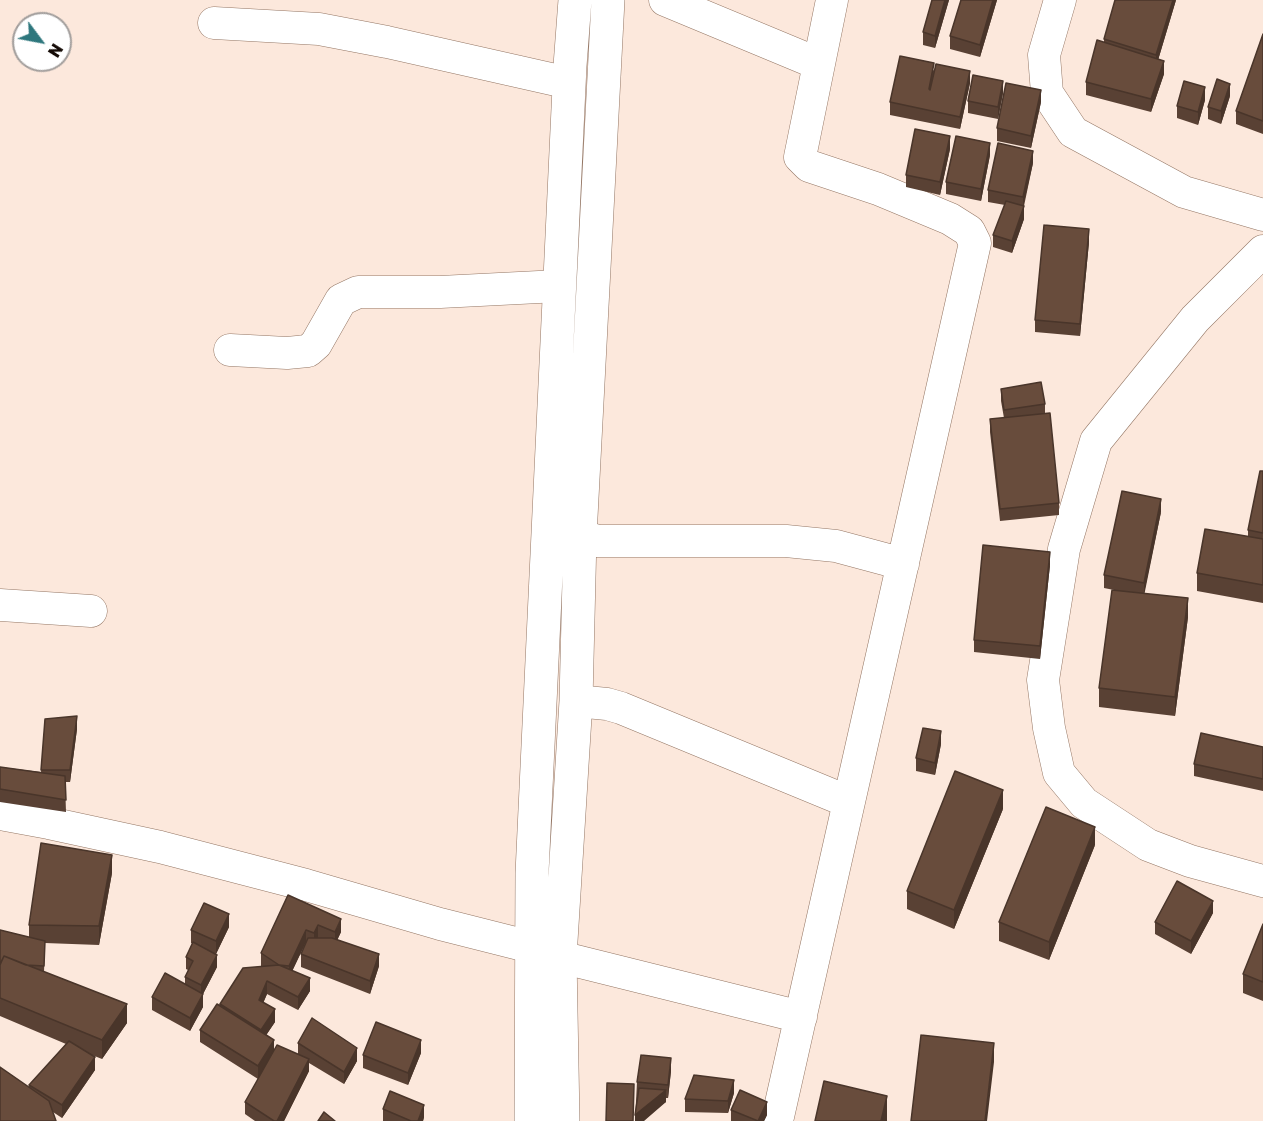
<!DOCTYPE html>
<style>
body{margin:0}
#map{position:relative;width:1263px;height:1121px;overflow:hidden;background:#fce8dc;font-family:"Golos Text",sans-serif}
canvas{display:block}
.north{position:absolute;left:12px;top:12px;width:60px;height:60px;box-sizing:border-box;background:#fff;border:2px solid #a19d9b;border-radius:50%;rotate:122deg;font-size:16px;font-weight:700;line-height:24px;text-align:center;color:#130904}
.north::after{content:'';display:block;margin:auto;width:21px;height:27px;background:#2e777d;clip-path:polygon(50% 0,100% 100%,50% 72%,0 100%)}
</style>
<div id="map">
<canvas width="1263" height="1121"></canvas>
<div class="north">N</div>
</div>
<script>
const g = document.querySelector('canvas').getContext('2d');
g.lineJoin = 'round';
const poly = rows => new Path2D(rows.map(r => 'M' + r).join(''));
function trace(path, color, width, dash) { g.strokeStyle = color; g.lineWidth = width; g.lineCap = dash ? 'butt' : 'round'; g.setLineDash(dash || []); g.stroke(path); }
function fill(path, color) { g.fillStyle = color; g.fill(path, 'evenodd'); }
const street = poly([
 [665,0,819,64],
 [1060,0,1044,55,1047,93,1073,132,1184,192,1263,215],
 [214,23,319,29,387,42,569,83],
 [1263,251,1195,319,1096,441,1064,549,1043,680,1049,728,1059,773,1084,803,1148,845,1190,861,1263,881],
 [230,350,287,353,308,351,316,344,341,300,358,292,440,292,559,286],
 [580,536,598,541,786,541,836,546,903,564],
 [0,605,91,611],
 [576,701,607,704,621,708,849,802],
 [0,814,49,823,160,847,306,885,440,924,531,947],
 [560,957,801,1017],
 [777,1121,975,243,969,231,950,219,878,189,809,166,800,157,832,0]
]);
const secondary = poly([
 [531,1121,532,873,570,66,575,0],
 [563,1121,560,957,576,701,580,536,608,0]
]);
const wall = poly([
 [932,0,949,0,935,48,923,45,923,32],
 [961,0,997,0,980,57,950,49,950,36],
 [1176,0,1158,60,1164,74,1151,112,1086,95,1086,82,1104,42,1104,39],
 [1263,34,1263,134,1236,124,1236,111],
 [934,70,970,83,960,129,890,115,890,102],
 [1003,93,998,119,968,113,968,101],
 [1230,96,1221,124,1208,119,1208,107],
 [1205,100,1198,125,1177,118,1177,106],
 [1041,102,1031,148,997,141,997,128],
 [950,149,940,195,906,187,906,175],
 [990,155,981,201,946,194,946,182],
 [1033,163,1024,206,1024,219,1012,253,993,247,993,235,1005,205,988,202,988,190],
 [1089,242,1080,336,1035,332,1035,320],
 [1001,389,1045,404,1045,414,1059,503,1059,515,1000,521,990,432,990,419,1004,418,1001,401],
 [1263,471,1263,603,1197,591,1197,573,1248,537,1248,530],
 [1161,512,1144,593,1188,617,1175,716,1099,707,1099,688,1114,590,1104,588,1104,575],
 [1050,565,1040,659,974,652,974,640],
 [45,719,77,729,70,782,65,782,66,812,0,802,0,767,41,772],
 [941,744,935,775,916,771,916,758],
 [1263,747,1263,791,1194,776,1194,764],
 [1003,809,954,929,907,909,907,891],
 [1095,845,1049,960,999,941,999,922],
 [112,873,99,945,45,943,44,972,127,1023,102,1059,87,1053,95,1070,62,1118,53,1112,29,1087,29,1085,66,1044,0,1016,0,930,29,937,29,925],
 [288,895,341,932,337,940,379,966,370,994,301,967,301,954,306,942,292,971,310,991,298,1010,267,994,263,1003,275,1022,266,1035,274,1051,298,1054,298,1043,357,1061,344,1084,309,1063,309,1071,284,1121,255,1121,245,1114,245,1102,258,1079,200,1042,200,1030,220,1006,220,1004,263,967,261,966,261,953],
 [1213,913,1191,954,1155,934,1155,922],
 [1263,924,1263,1001,1243,993,1243,974],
 [229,927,216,954,217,967,203,994,203,1007,190,1031,152,1010,152,997,185,984,185,977,188,970,186,969,186,957,193,944,191,943,191,930],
 [421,1053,408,1085,363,1068,363,1055],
 [671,1071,668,1098,666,1098,666,1102,635,1121,637,1082],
 [734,1093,728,1113,685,1112,685,1099],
 [383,1109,424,1117,423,1121,383,1121],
 [731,1110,767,1115,764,1121,731,1121]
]);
const shadedWall = poly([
 [945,0,949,0,935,48,935,36],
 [993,0,997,0,980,57,980,45],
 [1173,0,1176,0,1156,67,1156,55],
 [1164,61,1164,74,1151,112,1151,99],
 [970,71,970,83,960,129,960,117],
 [1003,81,1003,93,998,119,998,107],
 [1230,84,1230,96,1221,124,1221,111],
 [1205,87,1205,100,1198,125,1198,112],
 [1041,90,1041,102,1031,148,1031,136],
 [950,136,950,149,940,195,940,182],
 [990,143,990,155,981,201,981,189],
 [1033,151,1033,163,1023,207,1024,206,1024,219,1012,253,1012,241,1023,208,1023,197],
 [1089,229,1089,242,1080,336,1080,324],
 [1161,499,1161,512,1144,596,1144,583],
 [1050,552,1050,565,1040,659,1040,646],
 [1188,598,1188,617,1175,716,1175,697],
 [77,716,77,729,70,782,70,770],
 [941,731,941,744,935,775,935,763],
 [1003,790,1003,809,954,929,954,910],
 [1095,827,1095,845,1049,960,1049,942],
 [112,855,112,873,99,945,99,926],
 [1213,901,1213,913,1191,954,1191,941],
 [229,914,229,927,216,954,216,941],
 [341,919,341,932,335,945,335,932],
 [318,925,318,937,314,946,314,933],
 [306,930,306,942,289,978,289,966],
 [379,954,379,966,370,994,370,981],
 [217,955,217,967,203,994,203,1007,190,1031,190,1018,201,997,201,985],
 [310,978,310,991,298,1010,298,997],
 [267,981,267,994,259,1013,259,1000],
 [127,1004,127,1023,102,1059,102,1040],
 [275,1009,275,1022,261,1043,261,1030],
 [274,1040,274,1053,258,1079,258,1066],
 [421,1040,421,1053,408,1085,408,1073],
 [994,1043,994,1062,987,1121,985,1121],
 [357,1048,357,1061,344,1084,344,1072],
 [95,1057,95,1070,62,1118,62,1105],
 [671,1058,671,1071,668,1098,668,1085],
 [309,1059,309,1071,284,1121,277,1121],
 [734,1080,734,1093,728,1113,728,1101],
 [666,1090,666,1102,644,1121,635,1121,635,1115],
 [887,1096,887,1121,881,1121],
 [767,1102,767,1115,764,1121,758,1121],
 [424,1105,424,1117,423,1121,418,1121]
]);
const building = poly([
 [932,0,945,0,935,36,923,32,932,0],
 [961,0,993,0,980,45,950,36,961,0],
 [1115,0,1173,0,1156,55,1104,39,1115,0],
 [1263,34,1263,121,1236,111,1263,34],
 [1097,40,1164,61,1151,99,1086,82,1097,40],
 [900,56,934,63,929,89,930,90,936,64,970,71,960,117,890,102,900,56],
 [973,75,1003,81,998,107,968,101,973,75],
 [1217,79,1230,84,1221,111,1208,107,1217,79],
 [1184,81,1205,87,1198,112,1177,106,1184,81],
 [1006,83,1041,90,1031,136,997,128,1006,83],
 [915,129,950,136,940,182,906,175,915,129],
 [956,136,990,143,981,189,946,182,956,136],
 [998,143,1033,151,1023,197,988,190,998,143],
 [1006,201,1024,206,1012,241,993,235,1006,201],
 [1044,225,1089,229,1080,324,1035,320,1044,225],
 [1041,382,1045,404,1004,410,1001,389,1041,382],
 [1050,413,1059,503,1000,509,990,419,1050,413],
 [1260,471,1263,471,1263,533,1248,530,1260,471],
 [1122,491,1161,499,1144,583,1104,575,1122,491],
 [1205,529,1263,539,1263,585,1197,573,1205,529],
 [983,545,1050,552,1040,646,974,640,983,545],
 [1112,590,1188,598,1175,697,1099,688,1112,590],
 [77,716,70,770,41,770,45,719,77,716],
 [923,728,941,731,935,763,916,758,923,728],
 [1201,733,1263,747,1263,779,1194,764,1201,733],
 [0,767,65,776,66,800,0,789,0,767],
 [955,771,1003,790,954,910,907,891,955,771],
 [1046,807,1095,827,1049,942,999,922,1046,807],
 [41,843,112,855,99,926,29,925,41,843],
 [1177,881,1213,901,1191,941,1155,922,1177,881],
 [288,895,341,919,335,932,318,925,314,933,306,930,289,966,279,965,310,978,298,997,267,981,259,1000,275,1009,261,1030,220,1004,243,968,279,965,261,953,288,895],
 [204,903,229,914,216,941,191,930,204,903],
 [1263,924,1263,982,1243,974,1263,924],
 [0,930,45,941,44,966,26,965,4,956,1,962,0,962,0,930],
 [308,938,332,938,379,954,370,981,301,954,308,938],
 [193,942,217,955,201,985,185,977,193,961,186,957,193,942],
 [4,956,127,1004,102,1040,0,998,0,965,4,956],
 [165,973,203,994,190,1018,152,997,165,973],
 [217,1004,274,1040,258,1066,200,1030,217,1004],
 [312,1018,357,1048,344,1072,298,1043,312,1018],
 [376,1022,421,1040,408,1073,363,1055,376,1022],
 [921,1035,994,1043,985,1121,911,1121,921,1035],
 [69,1041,95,1057,62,1105,29,1085,69,1041],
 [277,1045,309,1059,277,1121,274,1121,245,1102,277,1045],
 [641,1055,671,1058,668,1085,637,1082,641,1055],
 [0,1067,49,1101,56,1121,0,1121,0,1067],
 [694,1075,734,1080,728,1101,685,1099,694,1075],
 [824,1081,887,1096,881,1121,815,1121,824,1081],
 [607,1083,634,1084,633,1121,606,1121,607,1083],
 [639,1088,666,1090,635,1115,639,1088],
 [740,1090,767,1102,758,1121,731,1110,740,1090],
 [390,1091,424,1105,418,1121,411,1121,383,1109,390,1091],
 [324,1112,335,1121,318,1121,324,1112]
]);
trace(street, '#947664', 33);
trace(secondary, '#947664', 34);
trace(street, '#fff', 32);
trace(secondary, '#fff', 33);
fill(wall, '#594134');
fill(shadedWall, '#49352a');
fill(building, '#684c3c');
trace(building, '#49352a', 1.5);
</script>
